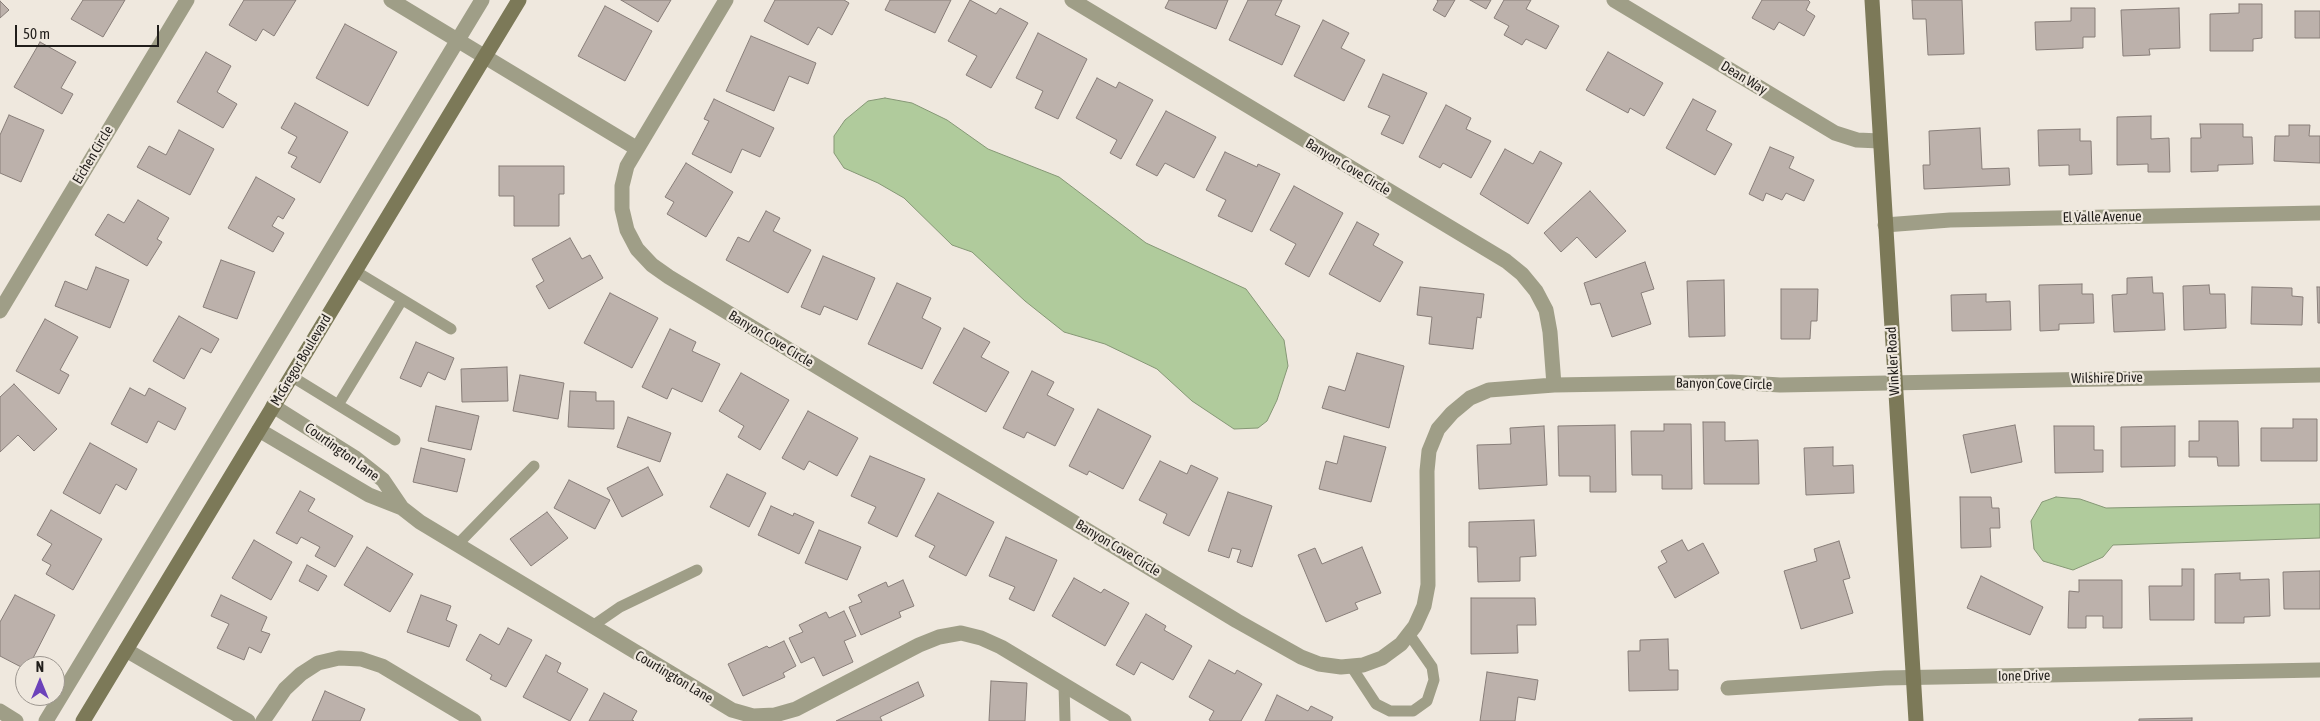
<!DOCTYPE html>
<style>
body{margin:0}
#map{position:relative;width:2320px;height:721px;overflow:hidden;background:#efe8de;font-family:"Asap Condensed",sans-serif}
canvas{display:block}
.north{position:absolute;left:15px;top:656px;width:50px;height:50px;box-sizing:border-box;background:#efe8de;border:1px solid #9d9790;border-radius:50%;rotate:0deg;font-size:14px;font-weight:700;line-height:20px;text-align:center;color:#211e1b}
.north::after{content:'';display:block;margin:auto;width:18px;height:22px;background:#6c42ba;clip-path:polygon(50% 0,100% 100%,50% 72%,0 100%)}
.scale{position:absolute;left:15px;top:25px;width:144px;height:22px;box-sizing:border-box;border:2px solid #211e1b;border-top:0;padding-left:6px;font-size:15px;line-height:18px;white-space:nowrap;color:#211e1b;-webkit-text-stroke:4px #efe8de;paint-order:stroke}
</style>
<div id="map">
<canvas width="2320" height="721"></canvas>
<div class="north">N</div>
<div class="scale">50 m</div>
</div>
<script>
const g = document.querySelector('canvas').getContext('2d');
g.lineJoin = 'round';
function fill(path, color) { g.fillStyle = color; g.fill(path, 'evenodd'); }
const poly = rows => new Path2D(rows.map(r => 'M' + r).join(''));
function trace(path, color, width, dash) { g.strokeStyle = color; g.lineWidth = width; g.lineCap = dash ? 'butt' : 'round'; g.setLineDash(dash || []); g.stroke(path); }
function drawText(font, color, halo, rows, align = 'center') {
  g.font = font + ' "Asap Condensed",sans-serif'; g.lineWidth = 4.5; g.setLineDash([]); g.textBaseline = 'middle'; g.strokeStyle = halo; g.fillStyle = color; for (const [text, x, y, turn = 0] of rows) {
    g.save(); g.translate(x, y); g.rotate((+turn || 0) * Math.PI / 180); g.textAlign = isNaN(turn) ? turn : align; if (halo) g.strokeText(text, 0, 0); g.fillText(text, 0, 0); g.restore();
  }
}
const water = poly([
 [885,98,912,103,947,120,988,149,1059,177,1146,243,1246,289,1284,340,1288,366,1277,400,1267,421,1258,428,1234,429,1192,401,1157,369,1105,344,1064,332,1025,301,972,252,952,245,904,198,878,183,844,168,834,153,834,136,845,120,868,101,885,98],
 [2056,497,2080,499,2106,508,2320,504,2320,538,2113,545,2103,557,2073,570,2043,561,2034,549,2031,521,2042,502,2056,497]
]);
const building = poly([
 [83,0,125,0,103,37,71,19,83,0],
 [244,0,296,0,274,36,263,29,256,41,229,25,244,0],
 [621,0,671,0,658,22,621,0],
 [775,0,844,0,849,3,832,35,818,27,808,45,764,21,775,0],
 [890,0,951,0,935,33,885,10,890,0],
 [970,0,996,14,1000,8,1028,23,991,88,966,75,977,56,948,41,970,0],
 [1169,0,1228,0,1216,29,1165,8,1169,0],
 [1248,0,1282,0,1275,15,1300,26,1282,65,1229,40,1248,0],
 [1437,0,1455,0,1445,17,1433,10,1438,1,1437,0],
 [1470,0,1491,0,1486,9,1470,0],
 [1504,0,1531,0,1526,9,1559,26,1546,49,1526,39,1522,45,1504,35,1509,26,1494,18,1504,0],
 [1762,0,1808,0,1810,2,1806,10,1815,16,1804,36,1779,22,1774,30,1752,18,1762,0],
 [1912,0,1962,0,1964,54,1928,55,1926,19,1913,19,1912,0],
 [0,1,9,10,0,18,0,1],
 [2239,4,2262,4,2262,38,2253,39,2253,51,2210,51,2210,14,2239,13,2239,4],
 [605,6,652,31,625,81,578,56,605,6],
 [2071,8,2095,8,2095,37,2083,37,2083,48,2036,50,2035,22,2071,21,2071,8],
 [2179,8,2180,48,2149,49,2150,55,2123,56,2121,10,2179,8],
 [2295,11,2320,11,2320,38,2295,38,2295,11],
 [1323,20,1349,33,1341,48,1365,60,1344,101,1294,76,1323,20],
 [345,24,397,52,368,106,316,78,345,24],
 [1038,33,1087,59,1058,119,1035,108,1043,91,1016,78,1038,33],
 [751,36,816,63,808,84,789,76,774,111,726,91,751,36],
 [40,42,76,62,61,88,73,94,62,114,14,87,40,42],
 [206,52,231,66,217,92,237,104,223,128,177,102,206,52],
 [1608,52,1663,83,1644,116,1630,108,1628,113,1586,90,1608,52],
 [1383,74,1427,93,1403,144,1381,134,1390,116,1368,107,1383,74],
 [1097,78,1116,88,1119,82,1153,100,1121,159,1110,153,1117,140,1076,118,1097,78],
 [714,99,774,128,760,157,742,149,731,173,692,154,709,121,704,119,714,99],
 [1693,99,1716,111,1706,130,1732,144,1715,175,1666,148,1693,99],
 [295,103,348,132,320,183,291,167,297,157,288,153,297,137,281,128,295,103],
 [1446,105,1471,118,1466,129,1491,141,1471,178,1443,163,1440,168,1419,157,1446,105],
 [1166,111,1216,137,1194,178,1165,163,1157,176,1136,165,1166,111],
 [9,115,44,130,21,182,0,173,0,135,9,115],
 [2151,116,2151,139,2169,138,2170,172,2148,172,2148,164,2117,165,2117,117,2151,116],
 [2200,124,2243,124,2243,137,2252,137,2253,164,2218,165,2218,171,2191,172,2191,138,2201,138,2200,124],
 [2289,125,2310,125,2309,136,2320,136,2320,163,2274,161,2275,136,2289,136,2289,125],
 [1980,128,1982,169,2009,168,2010,185,1924,189,1923,165,1930,165,1929,131,1980,128],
 [2080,129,2080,141,2091,141,2092,174,2069,175,2069,165,2039,166,2038,130,2080,129],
 [179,130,214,149,190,195,137,167,149,146,166,155,179,130],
 [1770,147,1794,157,1789,168,1814,180,1804,201,1786,193,1782,200,1766,193,1763,201,1749,194,1770,147],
 [1505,149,1533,164,1540,151,1562,163,1528,224,1480,194,1505,149],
 [1225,152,1257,167,1258,164,1280,174,1252,232,1218,216,1226,200,1206,190,1225,152],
 [686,163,733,192,706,237,667,214,674,202,665,197,686,163],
 [499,166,564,166,564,194,559,194,559,226,514,226,514,196,499,196,499,166],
 [256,177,295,199,283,219,278,216,272,226,284,233,273,252,228,228,256,177],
 [1294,186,1343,213,1309,277,1285,264,1296,244,1270,230,1294,186],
 [1590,191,1626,231,1596,258,1577,237,1561,252,1544,233,1590,191],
 [138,200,169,218,157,239,162,242,147,266,95,235,108,214,124,223,138,200],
 [766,211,780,218,773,231,811,250,788,293,726,260,738,237,749,242,766,211],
 [1357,222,1379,234,1373,245,1403,262,1380,302,1329,274,1357,222],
 [570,238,582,259,590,255,603,278,549,309,536,286,544,281,532,259,570,238],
 [823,256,875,278,857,320,824,306,820,315,801,307,823,256],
 [221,260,255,272,237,319,203,307,221,260],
 [1645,262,1654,289,1641,293,1651,324,1612,337,1600,303,1591,305,1584,283,1645,262],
 [96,267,129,280,110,328,55,306,65,281,87,290,96,267],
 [2152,277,2153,293,2163,293,2165,330,2114,332,2112,295,2127,294,2127,278,2152,277],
 [1724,280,1725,336,1689,337,1687,281,1724,280],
 [897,283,931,298,922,318,941,328,922,369,868,344,897,283],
 [2082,284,2082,294,2093,294,2094,323,2059,324,2059,330,2040,331,2039,285,2082,284],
 [2209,285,2210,294,2225,294,2226,328,2184,330,2183,286,2209,285],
 [1420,287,1484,294,1481,318,1477,317,1473,349,1429,344,1432,317,1417,315,1420,287],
 [2252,287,2292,288,2292,296,2303,297,2302,325,2251,324,2252,287],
 [2317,287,2320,287,2320,323,2318,323,2317,287],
 [1781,289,1818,289,1817,321,1811,321,1810,339,1781,339,1781,289],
 [610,293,658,318,632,368,584,343,610,293],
 [1986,294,1986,302,2010,301,2011,330,1952,331,1951,295,1986,294],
 [179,316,219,339,211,353,201,348,184,379,153,361,179,316],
 [45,319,78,337,60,370,69,375,59,394,16,371,45,319],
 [964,328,990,342,981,357,1009,372,986,412,933,383,964,328],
 [670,329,696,342,692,351,720,364,702,402,672,388,667,399,642,387,670,329],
 [416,342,454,358,445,380,428,372,421,387,400,378,416,342],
 [1357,353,1404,366,1389,428,1322,408,1329,386,1345,391,1357,353],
 [507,367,508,401,462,402,461,369,507,367],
 [1032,371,1054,382,1047,395,1074,409,1055,446,1027,432,1024,438,1003,428,1032,371],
 [741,373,789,400,760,450,738,437,744,426,719,411,741,373],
 [520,375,564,383,558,419,513,411,520,375],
 [14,384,57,429,34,451,18,435,0,452,0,397,14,384],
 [130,388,145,396,149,388,186,408,175,430,158,421,147,443,111,424,130,388],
 [570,391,596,392,596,401,614,401,614,429,568,427,570,391],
 [436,406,479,416,471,450,428,441,436,406],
 [1098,409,1151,436,1123,489,1089,471,1087,475,1069,466,1098,409],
 [808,411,858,438,837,476,809,461,804,470,782,458,808,411],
 [628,417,671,433,660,462,617,447,628,417],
 [2293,419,2317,419,2317,461,2261,461,2261,428,2293,428,2293,419],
 [2199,421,2238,421,2239,466,2218,466,2217,457,2189,457,2189,441,2199,441,2199,421],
 [1703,422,1725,422,1725,441,1758,440,1759,484,1704,484,1703,422],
 [1664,424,1691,424,1692,489,1662,489,1662,475,1632,475,1631,431,1664,431,1664,424],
 [1615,425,1616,492,1590,492,1590,476,1559,476,1558,426,1615,425],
 [2015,425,2022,462,1971,473,1963,435,2015,425],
 [1544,426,1547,485,1479,489,1477,445,1511,444,1510,428,1544,426],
 [2054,426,2094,426,2094,450,2103,450,2103,472,2055,473,2054,426],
 [2175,426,2175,466,2121,467,2121,427,2175,426],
 [1344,436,1386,447,1371,502,1319,489,1326,461,1337,464,1344,436],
 [90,443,137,469,126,490,116,484,100,514,63,493,90,443],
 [1833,447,1833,466,1853,465,1854,493,1806,495,1804,448,1833,447],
 [421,448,465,459,457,492,413,482,421,448],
 [870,456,925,479,897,537,868,523,876,507,851,496,870,456],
 [1160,461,1187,474,1191,465,1218,478,1189,536,1163,523,1167,514,1139,500,1160,461],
 [648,467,663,495,622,517,607,488,648,467],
 [727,474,766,493,749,527,710,507,727,474],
 [569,480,610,500,595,529,554,508,569,480],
 [300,491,315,499,308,511,353,536,335,567,315,556,320,547,301,537,297,544,276,533,300,491],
 [1228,492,1272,506,1252,567,1237,562,1241,550,1232,548,1229,558,1208,551,1228,492],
 [938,493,994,522,966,576,929,557,935,546,915,536,938,493],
 [1960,497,1991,497,1992,508,1999,508,2000,528,1990,528,1991,547,1961,548,1960,497],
 [771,506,793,516,794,513,814,522,799,554,758,535,771,506],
 [51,510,102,539,73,590,46,574,51,565,42,560,52,544,37,535,51,510],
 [547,512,568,538,531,566,510,539,547,512],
 [1534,520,1536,556,1520,557,1520,581,1478,582,1477,547,1469,547,1469,522,1534,520],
 [819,530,861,547,847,580,805,563,819,530],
 [1006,537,1057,560,1034,611,1009,599,1015,587,989,576,1006,537],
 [254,540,292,562,271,600,232,578,254,540],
 [1682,540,1688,551,1703,543,1719,573,1675,598,1658,567,1667,562,1661,551,1682,540],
 [1839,541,1850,578,1843,580,1853,613,1801,629,1784,571,1817,561,1814,549,1839,541],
 [367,547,413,574,390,612,344,585,367,547],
 [1362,547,1381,593,1355,603,1358,609,1326,622,1298,555,1315,548,1322,564,1362,547],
 [307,565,327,576,318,591,299,581,307,565],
 [2182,569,2194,569,2194,620,2150,620,2149,586,2182,586,2182,569],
 [2320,571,2320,609,2284,609,2283,572,2320,571],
 [2240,573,2240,580,2269,579,2270,616,2244,617,2244,623,2215,623,2215,574,2240,573],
 [1981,576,2043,607,2030,635,1967,608,1981,576],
 [1074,578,1101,593,1104,589,1129,603,1105,646,1052,616,1074,578],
 [903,580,914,606,899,612,901,617,861,635,849,607,862,602,858,595,886,582,888,587,903,580],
 [2079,580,2122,580,2122,628,2103,628,2103,616,2086,616,2086,628,2068,628,2069,591,2079,592,2079,580],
 [15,595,55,615,29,666,25,666,25,669,0,656,0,622,15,595],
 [221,595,267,617,261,631,270,634,261,653,249,647,244,660,217,648,229,624,211,616,221,595],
 [421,595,451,606,446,620,457,625,449,647,407,632,421,595],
 [1471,598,1535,598,1536,625,1517,625,1518,653,1471,654,1471,598],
 [844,611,856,636,844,641,853,662,823,676,814,657,801,663,789,638,803,632,799,625,826,612,829,618,844,611],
 [1146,614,1166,626,1164,630,1192,646,1173,680,1141,662,1134,675,1116,665,1146,614],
 [508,628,532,640,506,687,490,679,492,675,466,660,480,634,499,645,508,628],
 [1668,639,1669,670,1678,670,1678,690,1629,691,1628,651,1640,651,1640,640,1668,639],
 [784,641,796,666,783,673,785,677,743,696,728,664,767,646,769,648,784,641],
 [546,655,561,663,557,672,588,689,570,721,523,697,546,655],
 [1209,660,1235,674,1237,670,1262,684,1241,721,1211,721,1209,720,1214,711,1189,697,1209,660],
 [1487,672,1538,680,1535,700,1518,697,1515,721,1480,721,1487,672],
 [991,681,1027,683,1025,721,989,721,991,681],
 [918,682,924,696,880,717,882,721,836,721,918,682],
 [325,691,365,709,360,721,312,721,325,691],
 [604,693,637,711,632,720,634,721,589,721,604,693],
 [1277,695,1308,711,1311,706,1333,717,1331,721,1265,721,1277,695],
 [2192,718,2192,721,2139,721,2139,719,2192,718]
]);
const lane = poly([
 [355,271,451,329],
 [291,376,395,440],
 [338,405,402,300],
 [457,545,534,466],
 [591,627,620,607,697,570],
 [1351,666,1376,704,1390,711,1413,711,1427,701,1434,680,1432,667,1409,634],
 [1064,685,1065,721]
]);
const street = poly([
 [391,0,636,148],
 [726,0,627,166,622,186,622,209,627,230,637,249,652,265,669,277,1237,621,1301,657,1319,664,1341,667,1363,665,1382,658,1401,644,1415,626,1424,606,1428,585,1427,471,1429,451,1438,429,1452,413,1470,398,1489,390,1554,385,1732,382,1780,385,2320,375],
 [1072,0,1506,261,1522,274,1536,291,1546,310,1550,332,1554,385],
 [1614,0,1835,133,1857,140,1880,141],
 [1885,225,1950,220,2320,213],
 [0,311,187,0],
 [273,406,354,457,383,480,402,508],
 [259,430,369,495,402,508,420,522,732,710,753,716,775,715,796,709,919,645,939,637,961,633,981,638,1001,647,1124,721],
 [126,650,248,721],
 [1728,688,1885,678,2320,670],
 [0,711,16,721],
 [46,721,482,0],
 [263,721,285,689,301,674,318,663,339,658,361,659,382,666,474,721]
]);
const secondary = poly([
 [1872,0,1916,721],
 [83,721,519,0]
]);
const streetNames = [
 ["Dean Way",1744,78,31],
 ["Eichen Circle",93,155,-59],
 ["Banyon Cove Circle",1348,167,31],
 ["El Valle Avenue",2102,217,-1],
 ["Banyon Cove Circle",771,339,31],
 ["McGregor Boulevard",301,360,-59],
 ["Winkler Road",1893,361,-93],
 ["Wilshire Drive",2107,378,-1],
 ["Banyon Cove Circle",1724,384,1],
 ["Courtington Lane",342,452,36],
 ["Banyon Cove Circle",1118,548,31],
 ["Ione Drive",2024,676,-1],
 ["Courtington Lane",674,677,31]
];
fill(water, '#b0cb9c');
trace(water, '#859775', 1);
fill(building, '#bcb1ab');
trace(building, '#887e79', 1);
trace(lane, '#9f9e87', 11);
trace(street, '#9f9e87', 15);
trace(secondary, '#7c7958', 15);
drawText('14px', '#211e1b', '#efe8de', streetNames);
</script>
